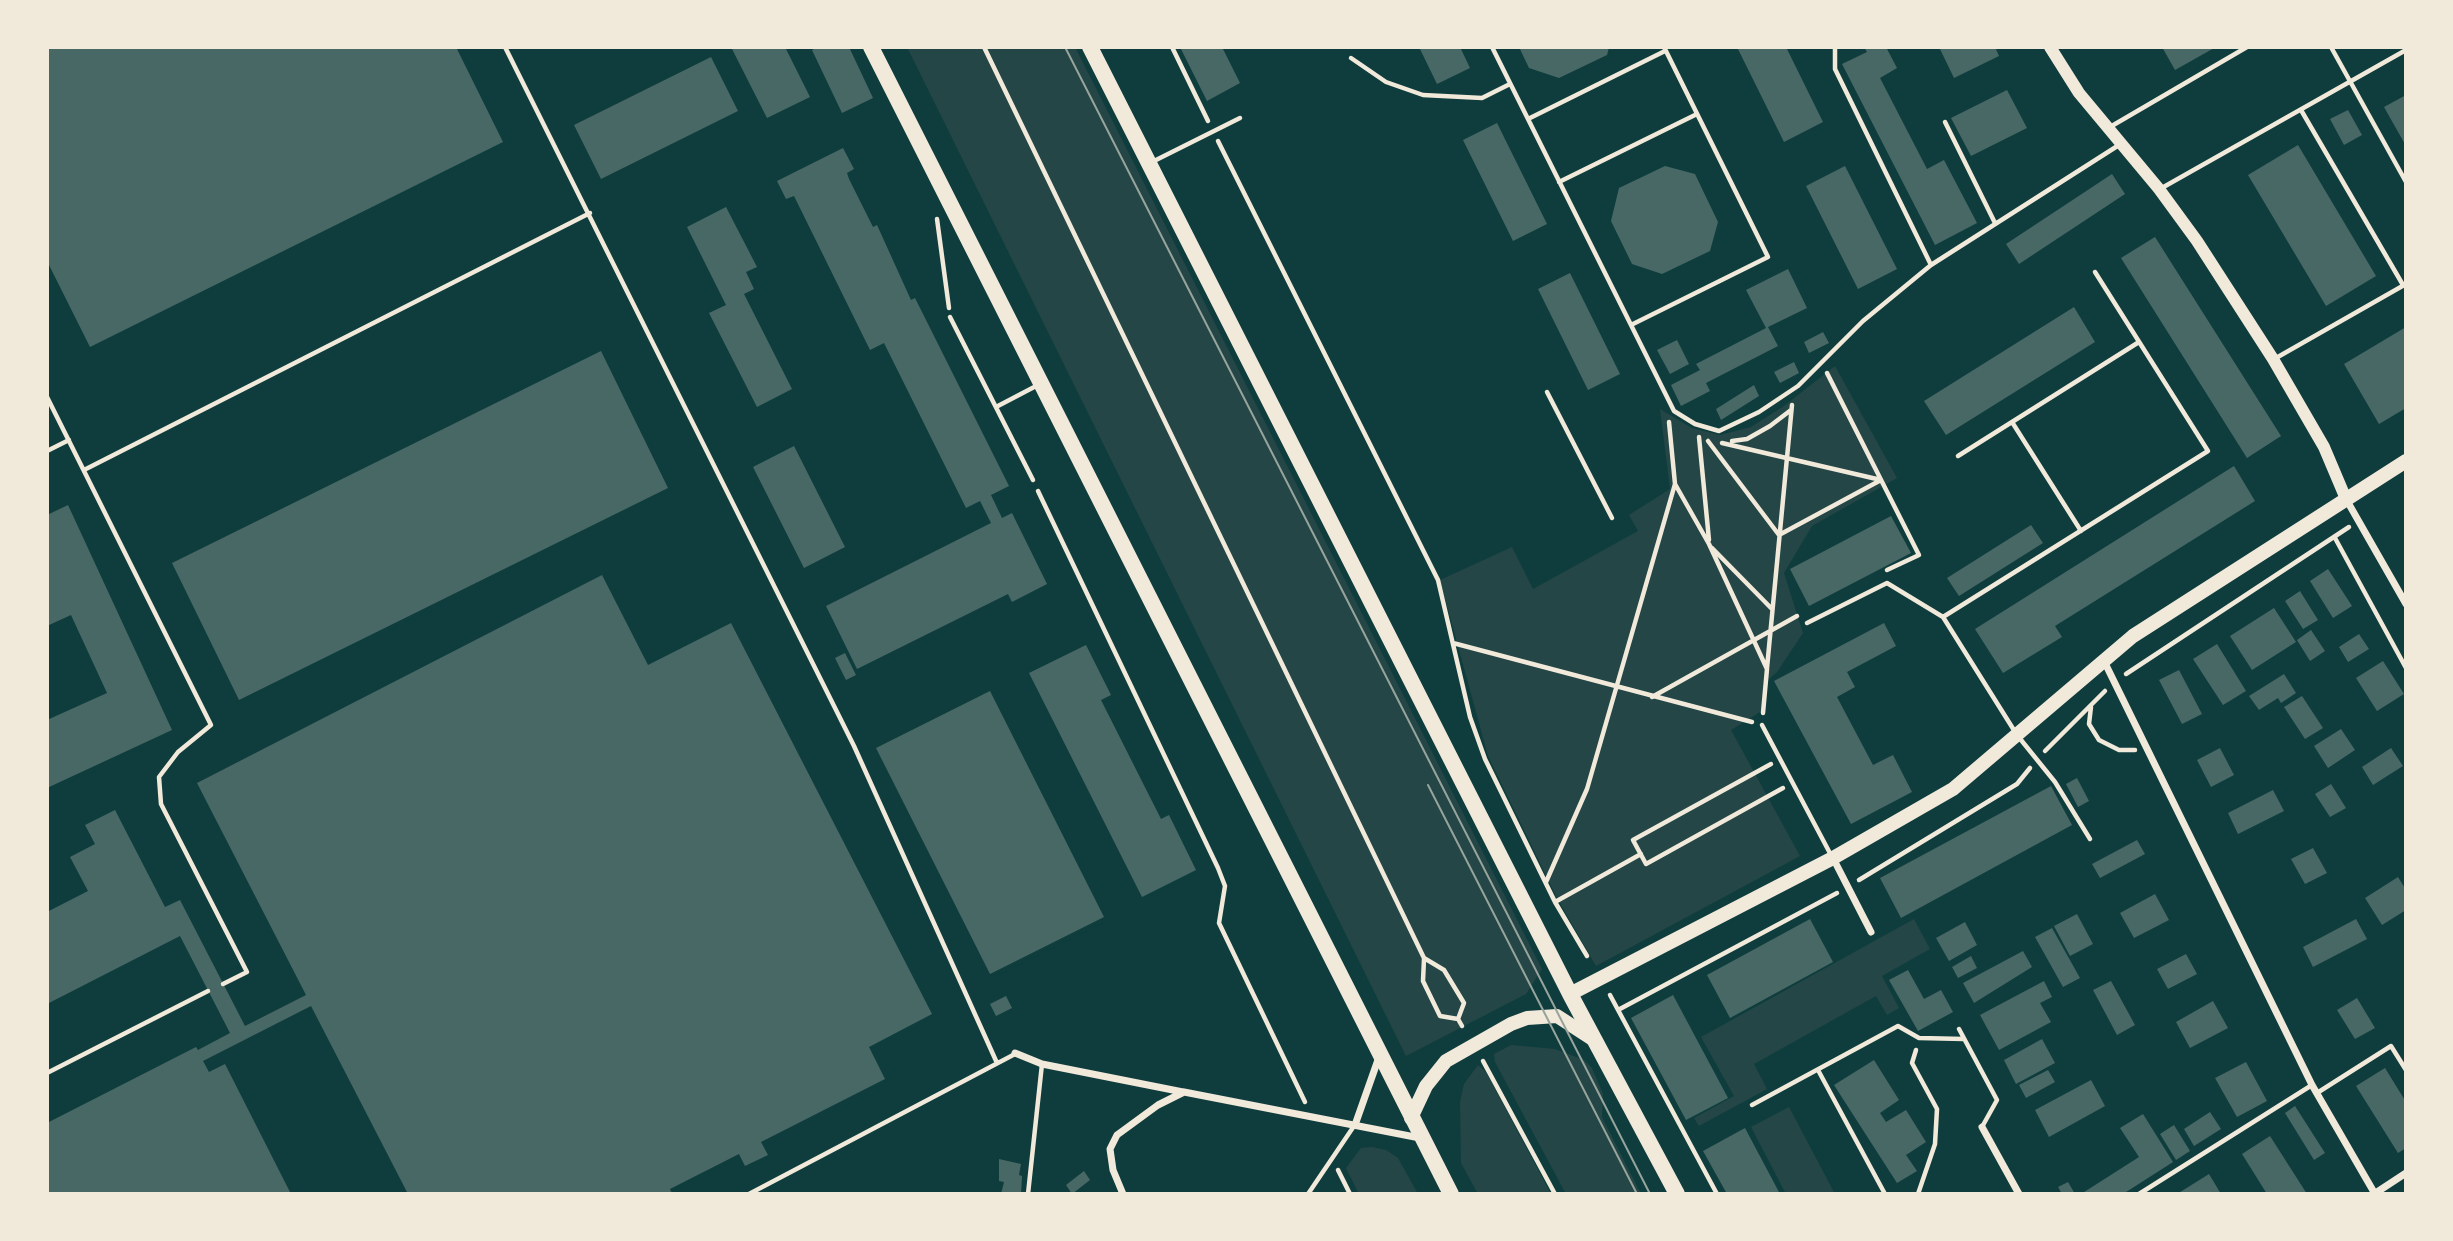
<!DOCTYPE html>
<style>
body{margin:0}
#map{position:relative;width:2453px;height:1241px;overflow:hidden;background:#0f3d3e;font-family:Roboto,sans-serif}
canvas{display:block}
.frame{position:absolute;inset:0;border:49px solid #f1e9da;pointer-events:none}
</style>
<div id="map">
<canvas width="2453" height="1241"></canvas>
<div class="frame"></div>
</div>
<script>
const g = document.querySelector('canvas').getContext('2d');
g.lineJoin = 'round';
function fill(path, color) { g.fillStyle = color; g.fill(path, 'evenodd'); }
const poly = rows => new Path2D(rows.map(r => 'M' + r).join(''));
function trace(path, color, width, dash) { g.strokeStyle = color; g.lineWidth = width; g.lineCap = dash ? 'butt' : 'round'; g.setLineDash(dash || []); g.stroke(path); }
const green = poly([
 [907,47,1075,47,1542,969,1526,994,1406,1056],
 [1835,366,1897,478,1812,526,1784,573,1803,633,1777,672,1767,681,1765,709,1731,730,1800,856,1596,966,1556,896,1488,756,1440,580,1512,547,1533,589,1638,531,1629,515,1670,489,1660,409,1692,428,1720,435,1751,427,1784,406],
 [1914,919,1930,949,1882,976,1899,1008,1887,1015,1876,996,1754,1064,1767,1089,1699,1126,1694,1118,1734,1096,1701,1037],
 [1511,1045,1555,1049,1584,1060,1592,1068,1603,1094,1602,1117,1641,1194,1566,1194,1495,1062,1494,1054],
 [1478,1065,1486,1072,1551,1194,1478,1194,1461,1163,1460,1102,1464,1084],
 [1789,1107,1835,1194,1786,1194,1751,1127],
 [1372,1147,1386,1150,1398,1158,1418,1194,1359,1194,1346,1168,1361,1148]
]);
const building = poly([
 [47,47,456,47,503,142,90,347,47,261],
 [731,47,785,47,810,97,767,118],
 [818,47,849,47,873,98,842,113,812,50],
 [1180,47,1222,47,1240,83,1207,101],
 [1419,47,1460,47,1470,68,1437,84],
 [1519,47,1609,47,1607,55,1559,78,1529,68],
 [1737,47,1786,47,1823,122,1784,142],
 [1864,47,1886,47,1897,68,1880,78,1927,169,1944,160,1977,223,1935,245,1842,64,1867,52],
 [1939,47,1995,47,1999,56,1954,78],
 [2162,47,2216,47,2175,70],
 [711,57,738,111,601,179,574,125],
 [2007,90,2027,128,1971,156,1951,118],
 [2406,95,2406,146,2384,107],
 [2348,110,2362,135,2344,145,2330,119],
 [1497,123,1547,224,1513,241,1463,140],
 [2298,145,2376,276,2326,306,2248,175],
 [843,148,854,169,847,173,849,179,873,227,877,225,911,300,915,298,1009,486,991,495,1002,518,1012,513,1047,584,1012,602,1008,594,857,669,826,606,991,523,980,501,966,508,884,343,870,350,794,196,786,199,777,181],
 [1665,166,1695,174,1718,222,1710,251,1662,274,1632,264,1611,221,1619,188],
 [1845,166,1897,269,1858,289,1806,186],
 [2112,174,2125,194,2019,264,2006,244],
 [726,207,757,267,746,272,754,289,744,294,792,389,757,407,709,313,726,305,687,227],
 [2155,237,2281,436,2247,458,2121,258],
 [1788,269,1807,308,1768,327,1778,346,1706,383,1710,391,1681,406,1671,385,1700,370,1696,364,1766,328,1746,290],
 [1570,273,1620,374,1588,390,1538,289],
 [2074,307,2095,342,1946,435,1924,401],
 [2406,327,2406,408,2379,424,2344,364],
 [1823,332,1829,343,1809,353,1804,342],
 [1677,340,1689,364,1670,374,1657,350],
 [601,351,668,488,239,700,172,563],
 [1794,362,1799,373,1780,383,1774,372],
 [1754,385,1759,396,1721,420,1716,409],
 [794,446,845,547,804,568,753,467],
 [2234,466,2255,501,2055,626,2062,637,2003,673,1975,629],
 [68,505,172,730,47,788,47,720,107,693,71,615,47,626,47,515],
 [1891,516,1911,553,1809,606,1790,569],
 [2031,525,2043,543,1959,596,1947,578],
 [2328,569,2352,606,2333,618,2310,581],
 [602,575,648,665,731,623,932,1014,869,1047,885,1079,761,1142,768,1155,745,1166,739,1154,670,1189,672,1194,408,1194,311,1006,203,1061,209,1072,225,1064,291,1194,47,1194,47,1123,196,1047,198,1050,230,1033,180,936,47,1004,47,912,88,891,70,857,95,844,85,825,115,810,165,907,180,900,245,1026,306,995,197,783],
 [2300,591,2318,620,2303,629,2285,601],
 [2274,608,2296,642,2252,670,2230,636],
 [1884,623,1896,646,1847,672,1855,687,1837,697,1873,765,1893,755,1912,792,1851,824,1774,681],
 [2311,630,2325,651,2310,661,2297,640],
 [2359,634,2369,649,2348,662,2339,647],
 [2217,644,2246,691,2223,705,2193,659],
 [1086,645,1111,695,1101,700,1161,819,1169,815,1196,870,1142,897,1029,673],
 [845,653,856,675,846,680,835,658],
 [2383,661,2404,694,2377,711,2356,678],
 [2179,670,2202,714,2182,724,2159,680],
 [2284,674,2296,693,2281,703,2278,698,2259,710,2249,696],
 [990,691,1104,917,990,974,876,748],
 [2302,696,2323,728,2305,739,2284,707],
 [2341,729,2355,750,2328,768,2314,746],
 [2220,748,2234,775,2211,787,2197,760],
 [2391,748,2403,766,2373,785,2362,767],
 [2077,778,2089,801,2078,807,2066,784],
 [2331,784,2346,808,2330,817,2315,794],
 [2051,786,2072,825,1901,918,1880,878],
 [2273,790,2284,811,2238,834,2228,813],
 [2137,840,2145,854,2100,878,2092,864],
 [2313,848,2327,873,2305,884,2291,859],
 [2398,877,2406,890,2406,910,2382,925,2365,898],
 [2155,894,2169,920,2134,938,2120,913],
 [2077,914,2093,944,2070,956,2054,926],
 [1810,919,1833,962,1730,1018,1707,975],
 [2356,919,2367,939,2313,967,2303,947],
 [1965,922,1977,945,1949,961,1936,938],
 [2052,928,2080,978,2063,987,2035,937],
 [2023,951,2032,967,1974,1003,1963,983],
 [2186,954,2197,974,2168,989,2157,969],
 [1971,956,1977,968,1958,978,1952,967],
 [1908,970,1924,999,1941,990,1953,1012,1918,1031,1889,980],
 [2044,981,2052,997,2040,1003,2051,1022,1999,1050,1980,1015],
 [2111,981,2135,1025,2117,1035,2093,990],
 [1673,995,1728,1098,1686,1120,1631,1018],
 [1006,996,1012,1008,996,1016,990,1004],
 [2357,998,2375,1028,2355,1039,2337,1010],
 [2213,1001,2228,1028,2190,1048,2176,1022],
 [2042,1039,2055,1063,2016,1084,2004,1060],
 [1874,1060,1899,1100,1880,1113,1886,1122,1906,1110,1926,1142,1906,1155,1917,1171,1897,1183,1834,1085],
 [2246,1062,2267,1101,2237,1117,2215,1078],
 [2385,1068,2406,1102,2406,1148,2398,1153,2356,1086],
 [2048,1070,2055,1082,2026,1098,2019,1085],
 [2091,1080,2105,1106,2049,1137,2035,1110],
 [2295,1106,2325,1153,2314,1160,2285,1113],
 [2210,1112,2221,1129,2194,1146,2184,1129],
 [2143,1114,2173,1162,2123,1194,2081,1194,2139,1157,2120,1128],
 [2174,1125,2190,1151,2176,1160,2160,1134],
 [1745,1128,1780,1194,1727,1194,1703,1151],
 [2270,1136,2307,1194,2267,1194,2242,1154],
 [999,1159,1021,1164,1019,1175,1022,1176,1021,1194,1001,1194,1004,1182,999,1181],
 [1084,1171,1090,1180,1072,1194,1066,1185],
 [2209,1174,2221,1194,2177,1194],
 [2068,1182,2075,1194,2062,1194,2058,1187]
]);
const path = poly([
 [984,47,1424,958,1444,970,1464,1003,1458,1019,1462,1026],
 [1172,47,1208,121],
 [1218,141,1438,580,1470,717,1485,759,1555,902,1587,956],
 [937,219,949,308],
 [1827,373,1919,555,1887,570],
 [1699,437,1709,540],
 [1708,441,1779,535,1881,480],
 [1732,441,1747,439,1770,426,1791,410],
 [1722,443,1881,480],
 [1675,484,1709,544,1767,669,1763,713],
 [1038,491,1218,868,1225,886,1219,923,1305,1102],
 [2335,538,2406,668],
 [1712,548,1772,609],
 [1453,643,1752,722],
 [1767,668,1792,405],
 [2126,674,2349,527],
 [1652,697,1797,616],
 [2091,707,2089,724,2099,740,2119,750,2135,750],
 [2045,751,2105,691],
 [1771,764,1633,840,1646,864,1783,788],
 [1859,880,2017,784,2030,768],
 [1546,882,1587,789,1675,484,1669,422],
 [1555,902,1641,854],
 [1424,959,1423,981,1440,1016,1458,1019],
 [1610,995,1717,1194],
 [1618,1010,1837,893],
 [1916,1050,1912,1063,1937,1109,1935,1144,1918,1194],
 [1483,1061,1555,1194],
 [1338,1170,1350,1194]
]);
const service = poly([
 [505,47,854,746,997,1063],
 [1492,47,1674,411,1695,424,1719,431,1759,412,1798,386,1863,321,1931,265,2119,145],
 [1835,47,1835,69,1931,265],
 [2331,47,2406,182],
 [1351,58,1386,82,1423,95,1482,98,1510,84],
 [2301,110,2403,285],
 [1528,119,1665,51],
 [1945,122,1995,223],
 [2110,127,2247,47],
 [1152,162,1240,118],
 [1559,182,1697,114],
 [2160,189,2406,50],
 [950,317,1033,480],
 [1631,325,1768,257,1664,47],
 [2276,358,2406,284],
 [1547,392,1612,518],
 [47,397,211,725,178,752,159,777,161,804,247,972,223,984],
 [996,407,1038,385],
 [2012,422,2081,531],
 [47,451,69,440],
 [1958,456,2139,342],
 [84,470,590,213],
 [1807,623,1887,583,1943,617],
 [1762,725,1832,857],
 [2090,839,2055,782,2017,735,1943,617,2208,451,2095,272],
 [1959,1029,1997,1100,1982,1127],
 [1818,1070,1885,1194],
 [47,1073,208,991],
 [2317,1093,2391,1046,2406,1070],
 [1752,1105,1898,1026,1919,1038,1964,1039],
 [749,1194,1015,1054],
 [1028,1194,1042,1064],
 [1308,1194,1354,1126],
 [2139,1194,2312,1085]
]);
const minor = poly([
 [2346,499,2406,604],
 [2104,661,2312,1085,2375,1194],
 [1833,858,1871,932],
 [1015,1053,1042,1064,1183,1092],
 [1355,1125,1379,1057],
 [1982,1127,2019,1194],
 [1123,1194,1113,1170,1110,1149,1117,1135,1158,1105,1184,1092,1420,1138],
 [2374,1194,2406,1173]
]);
const tertiary = poly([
 [2050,47,2079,93,2159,189,2197,241,2273,359,2324,447,2346,499]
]);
const secondary = poly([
 [1570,994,1833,858,1953,789,2133,636,2406,461],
 [1411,1118,1426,1086,1446,1061,1511,1024,1527,1018,1557,1016,1594,1040]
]);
const primary = poly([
 [871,47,1451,1194],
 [1090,47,1570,994,1677,1194]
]);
const tram = poly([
 [1065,47,1650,1194],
 [1428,785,1637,1194]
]);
fill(green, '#244646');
fill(building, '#486865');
trace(path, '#f1e9da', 4.5);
trace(service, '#f1e9da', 4.5);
trace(minor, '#f1e9da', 7);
trace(tertiary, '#f1e9da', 12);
trace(secondary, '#f1e9da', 14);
trace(primary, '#f1e9da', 16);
trace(tram, '#97a49c', 2);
</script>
